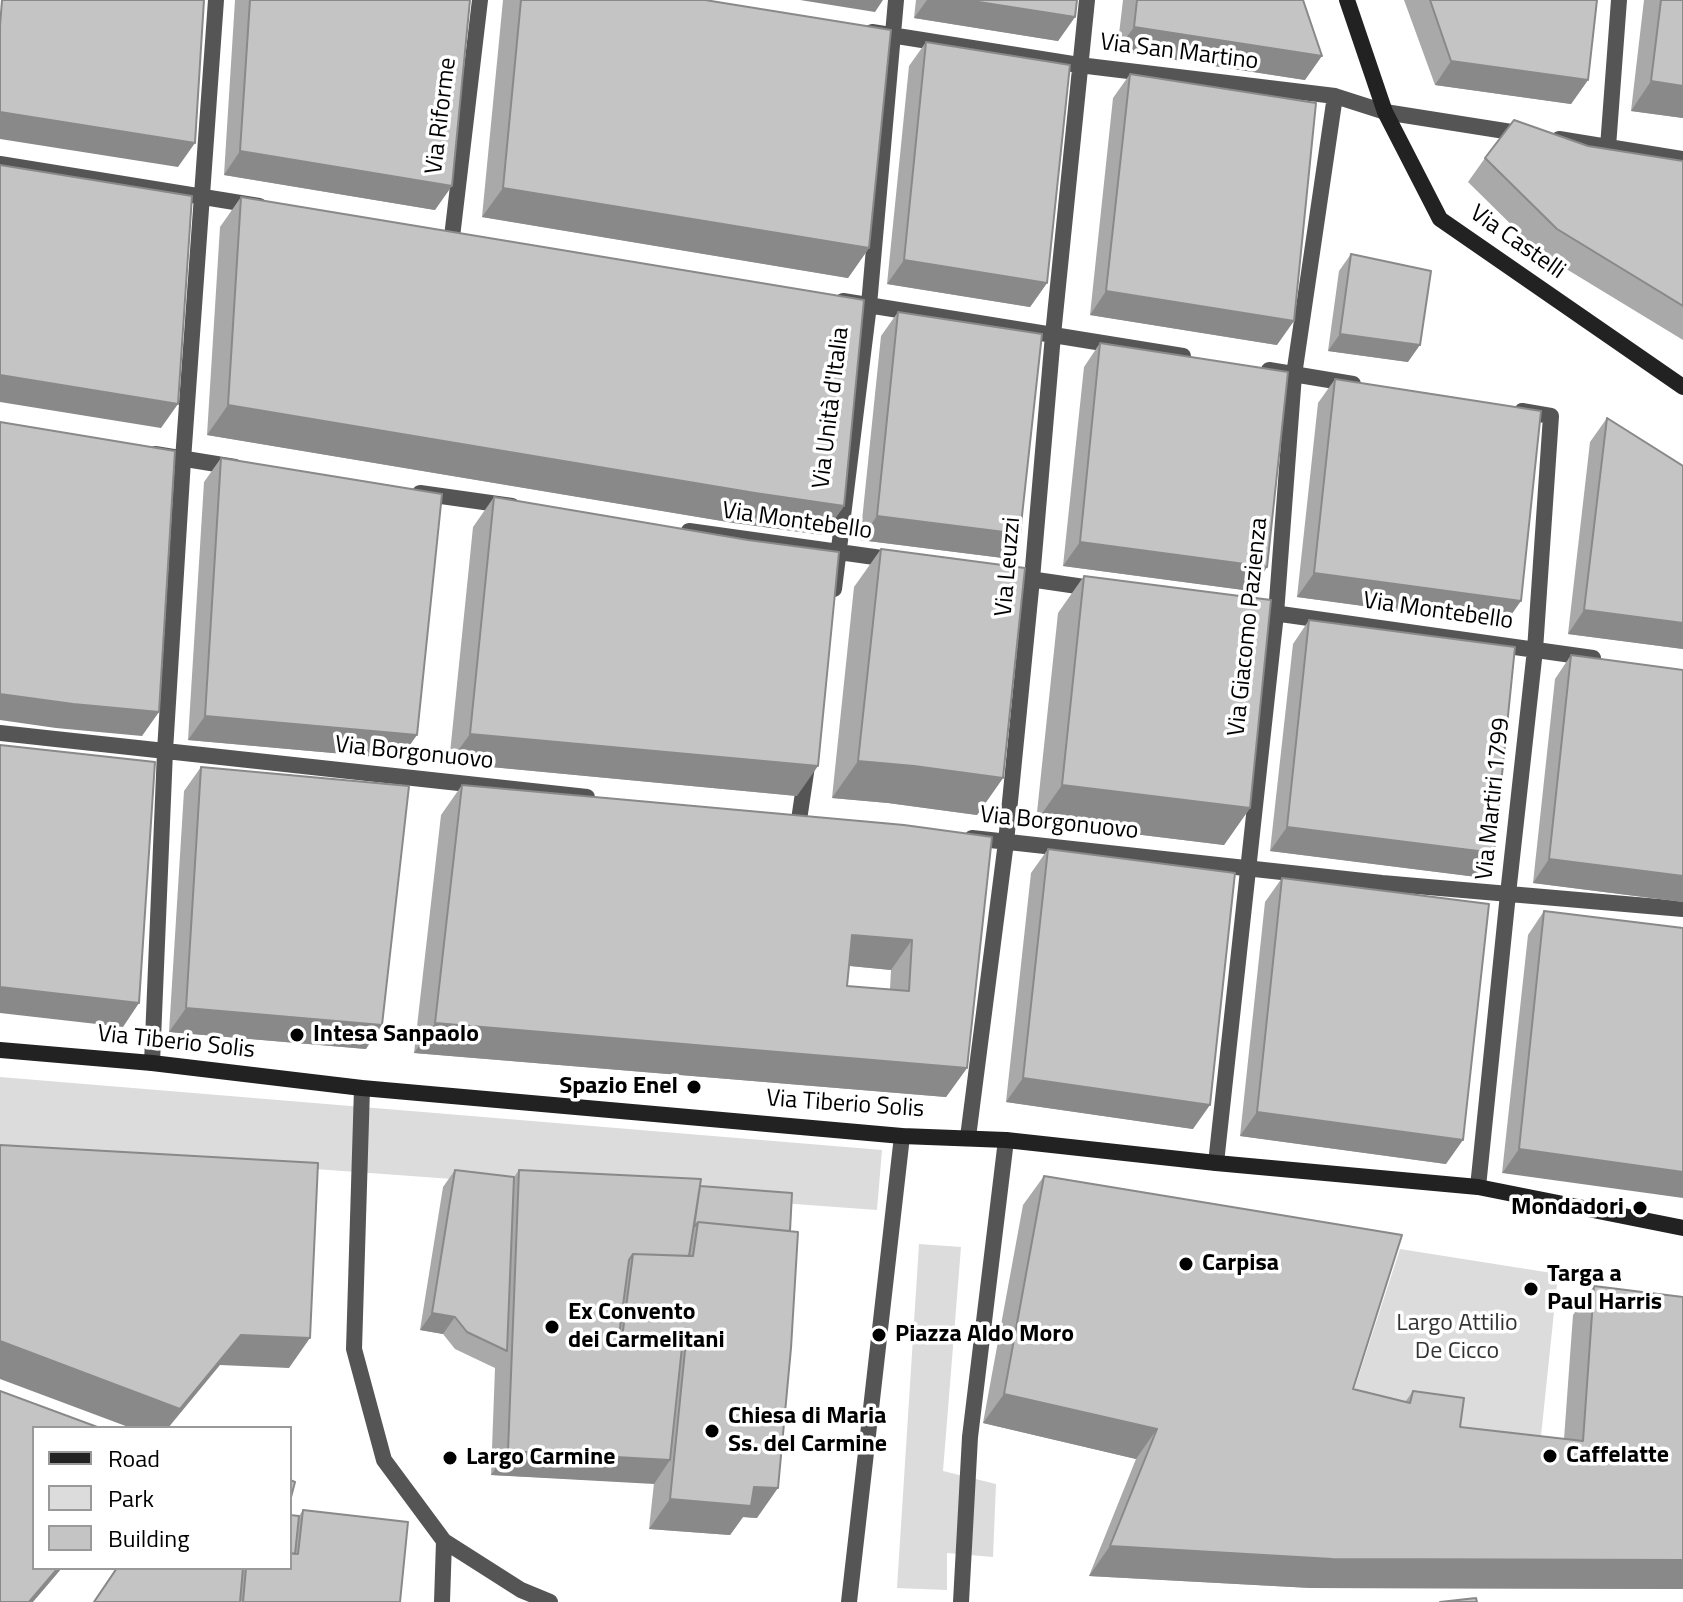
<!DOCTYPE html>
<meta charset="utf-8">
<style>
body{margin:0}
#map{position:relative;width:1683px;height:1602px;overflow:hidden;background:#fff;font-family:"Titillium Web",sans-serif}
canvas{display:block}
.legend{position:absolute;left:32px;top:1426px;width:260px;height:144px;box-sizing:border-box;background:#fff;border:2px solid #999;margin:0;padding:10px 14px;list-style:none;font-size:24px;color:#000}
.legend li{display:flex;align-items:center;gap:16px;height:40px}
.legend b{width:40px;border:2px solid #999}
</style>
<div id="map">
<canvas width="1683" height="1602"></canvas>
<ul class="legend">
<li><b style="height:10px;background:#222"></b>Road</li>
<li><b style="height:22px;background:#dcdcdc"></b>Park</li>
<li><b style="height:22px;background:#c4c4c4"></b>Building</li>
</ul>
</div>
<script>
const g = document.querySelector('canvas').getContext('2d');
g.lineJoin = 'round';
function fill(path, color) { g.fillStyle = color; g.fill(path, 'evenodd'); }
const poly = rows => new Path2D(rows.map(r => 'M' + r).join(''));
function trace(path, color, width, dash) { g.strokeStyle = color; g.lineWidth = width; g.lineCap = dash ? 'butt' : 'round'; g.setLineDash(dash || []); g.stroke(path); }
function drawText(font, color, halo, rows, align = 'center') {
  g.font = font + ' "Titillium Web",sans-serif'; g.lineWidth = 7; g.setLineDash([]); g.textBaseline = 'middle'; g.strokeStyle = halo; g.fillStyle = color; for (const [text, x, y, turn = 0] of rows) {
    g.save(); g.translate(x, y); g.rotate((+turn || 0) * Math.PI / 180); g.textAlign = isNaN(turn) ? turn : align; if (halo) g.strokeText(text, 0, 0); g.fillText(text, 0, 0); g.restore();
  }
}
const green = poly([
 [0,1077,882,1150,877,1210,0,1146],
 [919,1244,961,1247,943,1471,996,1484,993,1557,947,1553,947,1590,897,1588],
 [1400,1249,1558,1274,1539,1455,1352,1396]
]);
const street = poly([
 [872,32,1079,65,1335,96,1385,112,1524,134],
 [1559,139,1683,159],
 [1608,147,1619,0],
 [0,164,259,206],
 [452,237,480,0],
 [843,301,1183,356],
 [1269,370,1353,384],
 [155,454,235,467],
 [420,493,512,506],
 [689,531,896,560],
 [1002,575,1098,589],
 [834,589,869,305,896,0],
 [1252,610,1593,658],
 [0,733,587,797],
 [799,820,807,766],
 [972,838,1382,883,1683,909],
 [152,1063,165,751,183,460,216,0],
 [362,1088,354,1349,384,1460,444,1541],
 [968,1137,1006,842,1032,579,1053,335,1087,0],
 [1216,1163,1276,614,1294,375,1335,96],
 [1478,1187,1508,894,1535,650,1551,416,1522,411],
 [442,1602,444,1541,521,1590,550,1602],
 [849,1602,902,1136],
 [961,1602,970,1437,1006,1140]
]);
const secondary = poly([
 [1347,0,1385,112,1440,219,1683,387],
 [0,1050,152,1063,362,1088,902,1136,1006,1140,1216,1163,1478,1187,1683,1228]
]);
const wall = poly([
 [235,0,470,0,435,210,224,175],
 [503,0,705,0,869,248,848,278,482,217],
 [916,0,1077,0,1075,17,1058,41,914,18],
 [1123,0,1303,0,1305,80,1117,51],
 [1404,0,1597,0,1588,80,1571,104,1435,85],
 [1644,0,1683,0,1683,118,1631,111],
 [926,42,1047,283,1030,307,887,284,909,66],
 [1130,74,1277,345,1090,315,1113,98],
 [1588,146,1683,161,1683,340,1540,253,1468,182,1485,158],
 [241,197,844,506,823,535,734,523,207,435,220,227],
 [1351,254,1408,362,1328,351,1339,271],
 [898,312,1003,558,860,540,881,336],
 [1100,343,1267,567,1251,591,1063,566,1084,367],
 [1335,379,1504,625,1297,597,1318,403],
 [1607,418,1683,466,1683,649,1568,634,1590,442],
 [221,458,400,759,188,740,204,482],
 [494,497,797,796,449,763,473,527],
 [881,549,1003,778,977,815,888,803,832,798,854,587],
 [1084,576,1250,808,1224,845,1036,822,1058,613],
 [1309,620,1477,877,1270,851,1293,644],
 [1571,655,1683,670,1683,902,1533,883,1555,679],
 [201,767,366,1049,169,1032,184,791],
 [462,785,904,825,967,1068,946,1097,414,1053,441,815],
 [849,966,891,970,890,989,847,986],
 [1048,849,1193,1129,1006,1102,1031,873],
 [1282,878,1446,1164,1240,1136,1265,902],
 [1544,911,1683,928,1502,1173,1528,935],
 [455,1170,514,1177,519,1170,700,1186,757,1518,743,1517,730,1535,649,1529,654,1483,491,1475,495,1368,455,1349,443,1334,420,1330,443,1187],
 [1044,1176,1353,1389,1405,1402,1413,1391,1460,1427,1564,1439,1573,1315,1594,1286,1683,1297,1683,1589,1311,1588,1089,1576,1136,1459,983,1423,1023,1205],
 [303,1510,400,1602,93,1602,116,1568,290,1568,299,1516]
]);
const shadedWall = poly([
 [800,0,883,0,875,12],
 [927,0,966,0,1075,17,1058,41,914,18],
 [1134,27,1322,56,1305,80,1117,51],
 [1451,61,1588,80,1571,104,1435,85],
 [1651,81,1683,86,1683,118,1631,111],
 [0,112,195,143,178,167,0,139],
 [240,151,452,186,435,210,224,175],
 [503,188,869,248,848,278,482,217],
 [904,260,1047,283,1030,307,887,284],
 [1106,291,1294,321,1277,345,1090,315],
 [1340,334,1420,345,1408,362,1328,351],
 [0,375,178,404,161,428,0,402],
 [228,405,844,506,823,535,734,523,207,435],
 [877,516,1020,534,1003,558,860,540],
 [1080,542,1267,567,1251,591,1063,566],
 [1314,573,1521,601,1504,625,1297,597],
 [1584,610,1683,623,1683,649,1568,634],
 [0,694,159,712,142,736,56,728,0,720],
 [205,716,417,735,400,759,188,740],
 [470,734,818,766,797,796,449,763],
 [858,761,914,766,1003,778,977,815,888,803,832,798],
 [1062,785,1250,808,1224,845,1036,822],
 [1287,827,1494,853,1477,877,1270,851],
 [1549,859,1683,876,1683,902,1533,883],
 [852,935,912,940,891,970,831,964],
 [0,987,139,1003,123,1027,0,1013],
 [186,1008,382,1025,366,1049,169,1032],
 [435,1023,967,1068,946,1097,414,1053],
 [1023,1078,1210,1105,1193,1129,1006,1102],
 [1257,1112,1463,1140,1446,1164,1240,1136],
 [1519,1149,1683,1172,1683,1198,1502,1173],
 [432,1313,455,1317,443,1334,420,1330],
 [241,1335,310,1338,289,1368,220,1365,168,1428,131,1428,0,1379,0,1341],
 [622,1338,686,1341,666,1371,601,1367],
 [1004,1394,1157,1429,1136,1459,983,1423],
 [508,1451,670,1460,654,1484,491,1475],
 [754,1487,778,1488,757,1518,743,1517,730,1535,649,1529,670,1499],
 [1110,1546,1683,1560,1683,1589,1311,1588,1089,1576],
 [58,1568,62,1568,33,1602,29,1602]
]);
const building = poly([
 [2,0,204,0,195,143,0,112,0,26,2,0],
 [250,0,470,0,452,186,240,151,250,0],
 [521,0,705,0,891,30,869,248,503,188,521,0],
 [966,0,1077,0,1075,17,966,0],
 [1137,0,1303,0,1322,56,1134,27,1137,0],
 [1430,0,1597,0,1588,80,1451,61,1430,0],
 [1661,0,1683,0,1683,86,1651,81,1661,0],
 [926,42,1070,65,1047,283,904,260,926,42],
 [1130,74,1316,103,1294,321,1106,291,1130,74],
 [1514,120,1588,146,1683,161,1683,306,1557,229,1485,158,1514,120],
 [0,165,192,196,178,404,0,375,0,165],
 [241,197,864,300,844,506,755,493,228,405,241,197],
 [1351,254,1431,271,1420,345,1340,334,1351,254],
 [898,312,1042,334,1020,534,877,516,898,312],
 [1100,343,1288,372,1267,567,1080,542,1100,343],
 [1335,379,1541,411,1521,601,1314,573,1335,379],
 [1607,418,1683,466,1683,623,1584,610,1607,418],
 [0,422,175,451,159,712,73,704,0,694,0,422],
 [221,458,442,494,417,735,205,716,221,458],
 [494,497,748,540,839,552,818,766,470,734,494,497],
 [881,549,1025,568,1003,778,914,766,858,761,881,549],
 [1084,576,1271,600,1250,808,1062,785,1084,576],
 [1309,620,1515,647,1494,853,1287,827,1309,620],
 [1571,655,1683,670,1683,876,1549,859,1571,655],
 [0,745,155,762,139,1003,0,987,0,745],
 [201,767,409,786,382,1025,186,1008,201,767],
 [462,785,904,825,992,837,967,1068,435,1023,462,785],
 [852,935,912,940,909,991,847,986,852,935],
 [1048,849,1235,873,1210,1105,1023,1078,1048,849],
 [1282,878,1489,904,1463,1140,1257,1112,1282,878],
 [1544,911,1683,928,1683,1172,1519,1149,1544,911],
 [0,1145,318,1163,310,1338,241,1335,180,1409,0,1341,0,1145],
 [455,1170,514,1177,507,1351,467,1332,455,1317,432,1313,455,1170],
 [519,1170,701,1179,689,1256,633,1254,629,1260,618,1343,682,1347,670,1460,508,1451,519,1170],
 [1044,1176,1402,1235,1353,1389,1410,1403,1413,1391,1464,1398,1460,1427,1583,1441,1594,1286,1683,1297,1683,1560,1332,1559,1110,1546,1157,1429,1004,1394,1044,1176],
 [700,1186,792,1193,790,1231,698,1222,694,1227,700,1186],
 [698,1222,798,1232,791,1348,778,1488,754,1487,751,1506,670,1499,686,1341,622,1338,633,1254,693,1256,698,1222],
 [0,1391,100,1428,34,1428,34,1568,58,1568,29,1602,0,1602,0,1391],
 [290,1480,295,1482,290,1501,290,1480],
 [303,1510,408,1522,400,1602,243,1602,246,1568,290,1568,290,1553,298,1554,303,1510],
 [290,1515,299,1516,295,1554,290,1553,290,1515],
 [117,1568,243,1568,240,1602,94,1602,117,1568],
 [1476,1598,1477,1602,1440,1602,1476,1598]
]);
const markers = [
 [297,1035,8,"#000"],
 [694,1087,8,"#000"],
 [1640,1208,8,"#000"],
 [1186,1264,8,"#000"],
 [1531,1289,8,"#000"],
 [552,1327,8,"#000"],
 [879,1335,8,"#000"],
 [712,1431,8,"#000"],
 [1550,1456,8,"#000"],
 [450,1458,8,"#000"]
];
const streetNames = [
 ["Via San Martino",1179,53,7],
 ["Via Riforme",442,116,-83],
 ["Via Castelli",1517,243,35],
 ["Via Unità d'Italia",832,408,-83],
 ["Via Montebello",797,522,8],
 ["Via Leuzzi",1009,567,-85],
 ["Via Montebello",1438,612,8],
 ["Via Giacomo Pazienza",1249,627,-84],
 ["Via Borgonuovo",414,754,6],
 ["Via Martiri 1799",1494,799,-84],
 ["Via Borgonuovo",1059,824,6],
 ["Via Tiberio Solis",176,1043,6],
 ["Via Tiberio Solis",845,1105,4]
];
const poiNames = [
 ["Intesa Sanpaolo",313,1035],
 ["Spazio Enel",678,1087,"right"],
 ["Mondadori",1624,1208,"right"],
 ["Carpisa",1202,1264],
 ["Targa a",1547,1275],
 ["Paul Harris",1547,1303],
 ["Ex Convento",568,1313],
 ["dei Carmelitani",568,1341],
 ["Piazza Aldo Moro",895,1335],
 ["Chiesa di Maria",728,1417],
 ["Ss. del Carmine",728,1445],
 ["Caffelatte",1566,1456],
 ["Largo Carmine",466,1458]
];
const parkNames = [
 ["Largo Attilio",1457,1324],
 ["De Cicco",1457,1352]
];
fill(green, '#dcdcdc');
trace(street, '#555', 16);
trace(secondary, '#222', 16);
fill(wall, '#a9a9a9');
fill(shadedWall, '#898989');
fill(building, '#c4c4c4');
trace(building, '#898989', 2);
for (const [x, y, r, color] of markers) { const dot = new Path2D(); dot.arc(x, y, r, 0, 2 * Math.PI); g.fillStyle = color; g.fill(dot); trace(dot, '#fff', 3); }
drawText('24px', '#000', '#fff', streetNames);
drawText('bold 24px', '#000', '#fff', poiNames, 'left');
drawText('24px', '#333', '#fff', parkNames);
</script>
